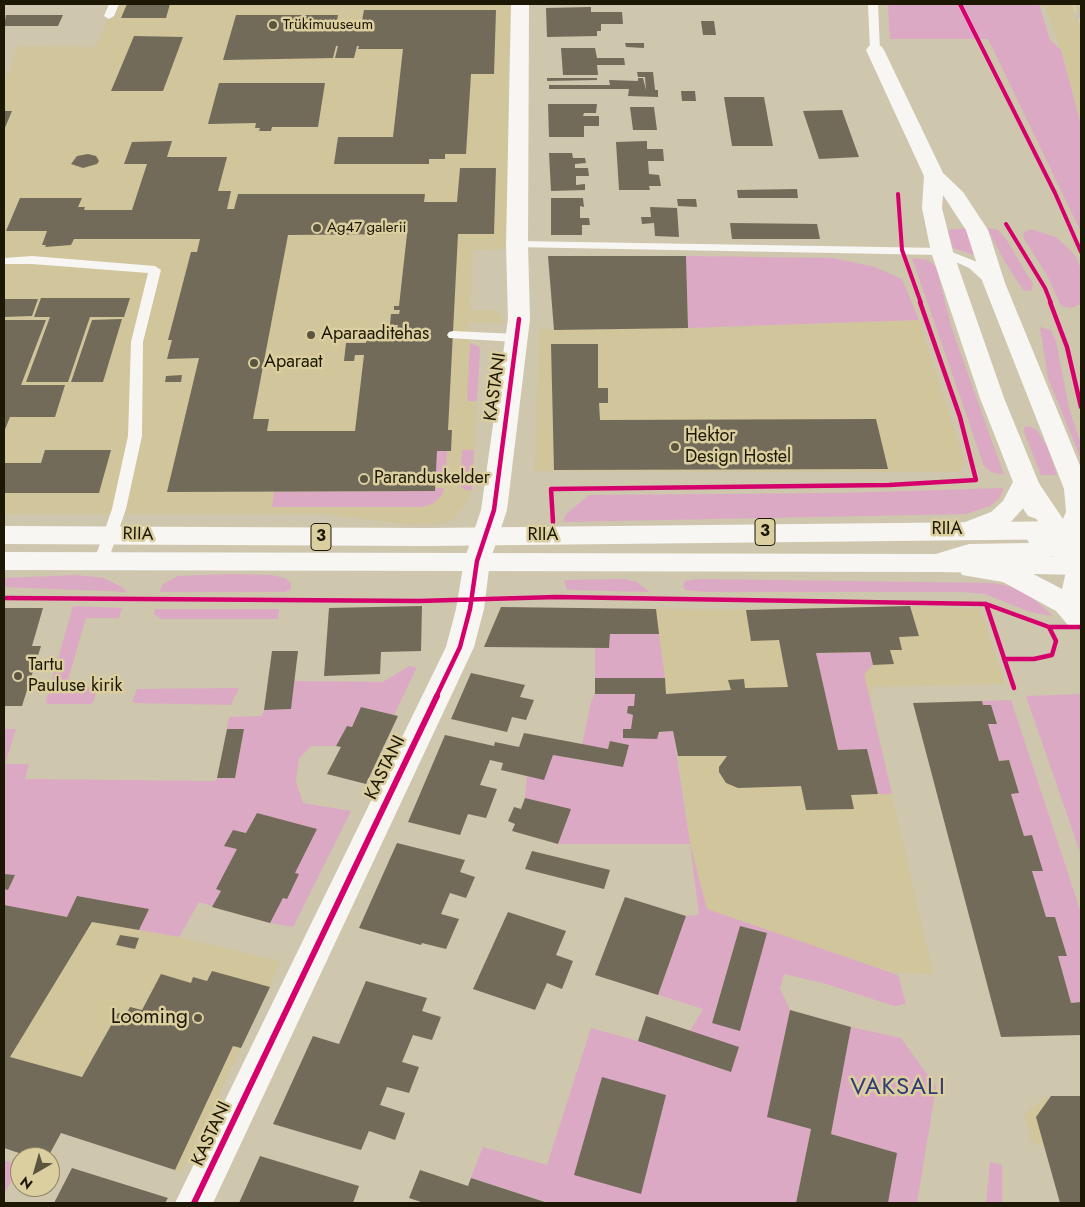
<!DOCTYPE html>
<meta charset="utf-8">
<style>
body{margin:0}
#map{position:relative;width:1085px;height:1207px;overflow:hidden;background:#cec6ad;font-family:Jost,sans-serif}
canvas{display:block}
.frame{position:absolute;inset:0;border:5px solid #1d1806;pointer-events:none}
.north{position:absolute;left:10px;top:1147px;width:50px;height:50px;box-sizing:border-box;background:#dbce9f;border:1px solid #8f8562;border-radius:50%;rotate:218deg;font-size:14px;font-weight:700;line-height:20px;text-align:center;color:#1d1806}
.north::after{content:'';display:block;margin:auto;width:18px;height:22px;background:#5b5540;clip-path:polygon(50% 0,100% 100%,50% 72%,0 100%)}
</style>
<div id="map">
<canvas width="1085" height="1207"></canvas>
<div class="frame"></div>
<div class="north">N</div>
</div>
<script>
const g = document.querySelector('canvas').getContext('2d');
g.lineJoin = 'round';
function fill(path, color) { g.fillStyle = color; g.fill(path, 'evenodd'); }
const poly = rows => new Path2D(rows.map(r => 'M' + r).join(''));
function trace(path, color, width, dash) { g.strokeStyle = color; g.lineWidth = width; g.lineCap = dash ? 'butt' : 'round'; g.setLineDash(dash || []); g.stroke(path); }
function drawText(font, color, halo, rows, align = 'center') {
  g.font = font + ' Jost,sans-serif'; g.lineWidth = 5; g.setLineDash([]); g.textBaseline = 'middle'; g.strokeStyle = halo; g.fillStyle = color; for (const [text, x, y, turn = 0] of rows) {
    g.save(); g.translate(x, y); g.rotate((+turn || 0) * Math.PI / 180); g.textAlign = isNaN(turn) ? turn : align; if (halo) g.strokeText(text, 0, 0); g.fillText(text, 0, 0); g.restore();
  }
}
const built = poly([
 [114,4,514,4,508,68,508,249,473,250,470,310,493,310,502,315,503,323,470,323,470,343,479,347,480,350,473,482,468,500,454,519,439,524,404,524,322,514,4,514,4,79,7,78,18,46,96,47],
 [1044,4,1081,4,1081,125,1061,50],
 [919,320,965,463,958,472,533,471,535,465,539,329,688,328],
 [910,606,980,609,1005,684,872,687,870,699,933,974,895,973,767,933,700,916,678,756,666,694,656,609,733,610],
 [4,905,179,937,280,961,270,987,182,1172,4,1114],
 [1081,1096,1081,1147,1045,1148,1031,1141,1024,1114,1045,1097]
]);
const green = poly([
 [888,4,1039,4,1050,40,1061,50,1081,125,1081,232,988,39,890,39],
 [967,228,977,256,953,248,948,230],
 [987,228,998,230,1006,239,1033,284,1032,290,1024,291,1005,262],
 [1030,229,1056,237,1075,255,1081,269,1081,304,1070,308,1061,306,1048,277,1024,239,1023,233],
 [686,256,833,258,875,267,902,279,919,320,688,328],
 [912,258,928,260,936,267,952,329,1004,475,991,472,984,466],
 [1040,327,1051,330,1056,341,1069,408,1081,444,1081,459,1048,378],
 [470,343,479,347,480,350,477,401,467,401],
 [1028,426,1037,430,1047,447,1057,475,1041,475,1024,432,1024,427],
 [462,450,474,450,472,490,465,490,460,486],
 [437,451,447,451,445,481,435,481],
 [434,488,444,488,442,495,434,503,423,507,272,507,274,492,434,491],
 [1004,488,999,499,990,506,966,514,563,522,566,514,589,495,841,493],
 [231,574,271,575,285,578,291,583,291,589,285,592,159,592,163,584,178,576],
 [77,575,104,578,122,587,127,592,4,587,4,578],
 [624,579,637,582,650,592,567,590,564,580],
 [697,579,994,583,1013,587,1028,594,1053,616,1030,612,985,594,962,592,705,592,685,590,683,586,685,581],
 [73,606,122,608,119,618,86,618,66,687,94,687,97,689,94,701,91,704,47,704,46,701],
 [155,609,279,609,278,619,161,619,154,614],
 [610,634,659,634,665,678,595,678,595,648,609,648],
 [870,652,873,665,864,674,892,794,878,794,867,749,838,750,816,653],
 [409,666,417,667,394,715,362,707,352,727,347,726,336,746,311,746,299,759,296,782,303,803,351,811,293,927,270,923,199,902,179,937,139,930,148,909,78,896,67,917,4,905,4,729,16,729,5,764,29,764,25,779,216,781,217,778,235,777,244,730,227,729,229,717,262,716,264,710,291,709,294,681,383,682],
 [239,688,231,705,134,703,132,701,137,689],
 [595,694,635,694,634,706,628,706,627,713,633,715,631,729,623,729,623,738,673,731,690,843,707,909,898,975,906,1004,894,1006,823,983,784,974,780,988,790,1010,768,1116,811,1129,796,1203,550,1203,471,1178,483,1147,547,1165,591,1028,638,1041,731,1072,690,1031,703,1009,658,995,686,916,699,915,690,844,558,844,571,809,525,798,527,776,544,779,553,755,623,767,629,745,608,749,582,745,591,702],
 [740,926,766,933,712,1022],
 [1081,694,1081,855,1026,696],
 [1011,700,1081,913,1081,1002,1071,1003,1058,956,1067,956,1055,917,1046,917,1032,871,1043,871,1032,836,1024,836,1011,794,1019,793,1009,760,999,761,988,724,997,723,991,705,983,705,982,701],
 [851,1027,901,1038,936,1087,917,1203,888,1203,896,1153,831,1134],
 [4,1160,20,1167,4,1194],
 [990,1162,1002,1165,1002,1203,986,1203]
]);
const building = poly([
 [127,4,170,4,166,18,121,18],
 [591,7,591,12,622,12,623,24,601,24,601,31,597,31,597,36,547,37,546,8],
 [364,10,496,10,494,74,471,74,466,154,445,154,445,159,429,159,429,164,334,164,338,137,393,137,403,49,358,49,359,46,357,46,354,58,335,58,338,46,336,46,333,58,223,60,236,15,338,15,337,21,362,21],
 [6,15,63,15,58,26,4,26],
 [701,21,714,21,716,35,703,35],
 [134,36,183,37,163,91,111,91],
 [625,43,644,43,644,48,626,47],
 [561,48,595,48,597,58,624,58,625,65,597,65,598,75,563,75],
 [637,72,653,72,655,90,658,90,658,97,628,96,629,89,549,89,549,85,610,85,609,80,638,81,638,78,643,78,646,90,645,77,638,77],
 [547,78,597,78,597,80,547,81],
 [219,83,325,83,318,127,272,127,271,131,259,131,260,128,255,128,256,123,208,124],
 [681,91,695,91,696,101,682,101],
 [724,97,764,97,773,146,732,146],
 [548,104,597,104,596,113,584,113,583,116,599,116,599,126,584,126,584,137,549,137],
 [630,107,654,107,657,130,633,130],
 [842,110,859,157,819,159,803,111],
 [4,111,12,111,4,130],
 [172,141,167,157,227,157,218,191,231,191,227,209,234,209,238,194,425,194,424,202,457,202,460,168,496,168,494,234,458,234,448,430,452,430,451,451,437,451,435,491,167,492,199,358,167,359,172,340,168,340,191,252,197,252,200,239,74,239,71,245,45,247,46,245,42,245,47,231,6,231,20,198,82,198,78,207,85,207,84,210,132,210,147,164,124,164,132,142],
 [407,234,399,306,394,306,394,310,400,310,399,314,391,314,390,325,398,325,397,330,367,330,366,343,346,343,344,361,354,361,355,355,364,355,355,431,267,431,269,419,253,419,288,235],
 [647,141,647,149,663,149,664,161,648,161,649,174,659,175,661,186,649,186,650,190,619,190,616,142],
 [549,153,572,153,573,158,585,158,586,163,575,164,575,168,588,168,589,176,576,176,576,185,585,184,585,190,551,191],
 [88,154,96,156,99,161,97,164,83,168,71,164,77,156],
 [797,189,798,198,738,198,737,190],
 [551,198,583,198,584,207,580,206,580,218,589,218,590,225,582,225,582,235,551,235],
 [677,199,696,199,697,207,678,206],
 [650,207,677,208,679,237,655,236,654,223,642,224,641,217,651,217],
 [730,223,817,224,820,239,732,239],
 [548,256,686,256,688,328,554,330],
 [41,298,130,298,124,317,90,317,68,382,26,382,50,317,34,317],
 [4,299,38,299,32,316,4,317],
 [122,319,103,382,71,382,92,320],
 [4,320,46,320,21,385,65,385,55,417,10,417,4,432],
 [551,344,598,344,598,388,608,388,608,403,599,403,600,420,876,419,888,469,554,470],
 [182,375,181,382,165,382,166,376],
 [45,450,111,450,99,493,4,493,4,463,41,463],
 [422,606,421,651,381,652,380,674,324,676,329,608],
 [910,606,919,636,899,637,902,650,890,650,894,664,873,665,870,652,816,653,838,750,867,749,878,794,851,795,854,809,806,810,801,786,738,788,726,783,719,772,719,767,727,756,678,756,673,731,659,732,657,739,623,738,623,729,631,729,633,715,627,713,628,706,634,706,635,694,595,694,595,678,665,678,666,694,731,690,728,680,744,679,745,688,788,687,779,640,751,641,746,610],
 [501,607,656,609,659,634,610,634,609,648,484,647],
 [4,608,43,608,32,646,41,646,22,706,4,706],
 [272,651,298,651,291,709,264,710],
 [471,673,525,685,520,697,534,700,526,720,512,717,507,732,451,719],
 [982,701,983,705,991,705,997,724,988,724,999,761,1009,760,1019,793,1011,794,1024,836,1032,835,1043,871,1032,871,1046,917,1055,917,1067,956,1058,956,1071,1003,1081,1002,1081,1035,1001,1037,913,703],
 [361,707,398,716,366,784,327,774,341,747,336,746,347,726,352,727],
 [227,729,244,729,235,778,217,778],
 [524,733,608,749,610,741,629,745,623,767,553,755,544,780,501,770,503,763,490,760,480,785,497,789,486,818,468,814,460,835,408,822,445,735,494,746,495,742,519,747],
 [525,798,571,809,558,844,512,831,515,824,508,821,514,807,521,809],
 [257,813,317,829,295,873,299,874,287,899,283,898,270,923,212,907,221,891,216,889,237,849,224,846,233,830,246,833],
 [397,843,465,860,460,872,475,877,466,898,450,893,441,914,459,919,446,949,422,943,421,945,359,928],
 [532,851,610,870,604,889,525,869],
 [4,874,15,875,8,890,4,889],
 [77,896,149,909,139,930,92,922,10,1057,82,1077,118,1013,126,1014,130,1007,142,1010,161,974,191,983,193,977,207,981,212,971,270,987,241,1048,233,1046,175,1170,61,1133,48,1157,31,1157,4,1148,4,905,67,917],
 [625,897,686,916,658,995,595,975],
 [508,912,566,931,556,955,573,961,562,989,547,983,535,1010,473,989],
 [740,926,767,933,740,1031,712,1023],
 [120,935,139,938,135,949,116,945],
 [366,981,427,998,422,1011,441,1017,432,1040,413,1035,402,1062,419,1067,409,1093,387,1087,380,1105,405,1113,395,1140,369,1131,361,1150,273,1124,313,1036,339,1044],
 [790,1010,851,1027,831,1134,897,1153,888,1203,796,1203,811,1129,767,1117],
 [646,1016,739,1047,731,1072,638,1041],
 [602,1077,666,1095,641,1194,574,1175],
 [1051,1096,1081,1096,1081,1203,1060,1203,1036,1117],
 [260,1156,359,1186,353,1203,239,1203],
 [72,1168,168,1198,165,1203,54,1203],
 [420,1170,468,1186,471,1178,548,1203,424,1203,409,1198]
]);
const service = poly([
 [109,4,119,4,114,16,109,19,104,16,109,4],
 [868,4,878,4,880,50,875,53,870,50,868,4],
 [517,241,942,248,977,262,999,283,993,287,989,286,969,268,940,255,513,247,513,243,517,241],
 [32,256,155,266,161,270,143,342,142,436,126,509,108,561,101,566,94,561,112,509,128,436,131,342,148,273,32,264,4,264,4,258,32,256],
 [453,331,516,334,522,338,516,342,449,338,447,335,449,332,453,331]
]);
const minor = poly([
 [511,4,529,4,528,245,530,319,507,510,490,561,484,609,474,647,213,1203,175,1203,446,647,456,609,464,561,481,510,508,319,506,245,511,4],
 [875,45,881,46,884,50,943,173,963,192,988,230,1005,283,1081,468,1081,508,1072,505,1068,499,983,283,966,230,943,195,942,208,953,252,1004,398,1050,510,1046,516,1037,519,1028,516,1024,510,980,398,931,252,922,208,924,176,866,50,869,46,875,45]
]);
const tertiary = poly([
 [1025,474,1034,476,1063,519,1066,512,1064,489,1068,483,1081,482,1081,627,1068,625,1056,611,1003,582,962,575,959,568,960,566,938,572,929,570,925,563,929,556,969,544,1029,543,1027,539,1031,533,1044,531,1027,504,1009,524,978,536,969,539,960,536,956,530,960,524,991,512,1003,501,1016,476,1025,474],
 [1053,556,1068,563,1062,589,1018,566,999,562,1038,560,1053,556]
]);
const trunk = poly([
 [1081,521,1081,539,428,546,4,544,4,526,428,528,1081,521],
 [4,552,938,554,1081,557,1081,575,938,572,4,570,4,552]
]);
const rail = poly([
 [1073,4,1081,24]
]);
const cyclewayFar2 = poly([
 [960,4,1055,193,1081,252],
 [898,194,902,250,921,303],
 [1006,224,1045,288,1051,303]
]);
const cyclewayFar1 = poly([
 [1050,302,1067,347,1081,407],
 [553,522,551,489,889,485,976,480,960,417,920,302],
 [4,598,419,601,556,597,986,604,1049,627,1081,627],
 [986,604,1014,688],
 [1004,659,1034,659,1052,655,1056,641,1049,627],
 [436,697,460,647,470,609,477,561,494,510,519,319]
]);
const cycleway = poly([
 [194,1203,437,696]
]);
const markers = [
 [273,25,5,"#5b5540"],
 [317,228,5,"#5b5540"],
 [311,335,5,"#5b5540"],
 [254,363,5,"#5b5540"],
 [675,447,5,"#5b5540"],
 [364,479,5,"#5b5540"],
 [18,676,5,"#5b5540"],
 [198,1018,5,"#5b5540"]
];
const farPoinames = [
 ["Trükimuuseum",283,25],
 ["Ag47 galerii",327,228]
];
const shields = [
 [765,532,20],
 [321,537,20]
];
const shieldNames = [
 ["3",765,532],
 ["3",321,537]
];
const poiNames = [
 ["Aparaaditehas",321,335],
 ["Aparaat",264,363],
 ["Hektor",685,437],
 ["Design Hostel",685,458],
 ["Paranduskelder",374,479],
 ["Tartu",28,666],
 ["Pauluse kirik",28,687]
];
const streetNames = [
 ["KASTANI",496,387,-82],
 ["RIIA",947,530],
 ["RIIA",138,535,1],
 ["RIIA",543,536],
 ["KASTANI",386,768,-64],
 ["KASTANI",212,1134,-65]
];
const nearPoinames = [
 ["Looming",188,1018]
];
const nearQuarternames = [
 ["VAKSALI",898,1088]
];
fill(built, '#d1c59c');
fill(green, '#dca9c4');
fill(building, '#726b5a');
fill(service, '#f8f6f3');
fill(minor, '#f8f6f3');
fill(tertiary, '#f8f6f3');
fill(trunk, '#f8f6f3');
trace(rail, '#c6c3bb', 4);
trace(rail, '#dbce9f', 2.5, [8]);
trace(cyclewayFar2, '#d6006c', 4);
trace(cyclewayFar1, '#d6006c', 4.5);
trace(cycleway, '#d6006c', 6);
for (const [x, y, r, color] of markers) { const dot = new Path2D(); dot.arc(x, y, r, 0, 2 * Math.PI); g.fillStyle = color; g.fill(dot); trace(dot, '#dbce9f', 2); }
drawText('15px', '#1d1806', '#dbce9f', farPoinames, 'left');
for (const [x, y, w] of shields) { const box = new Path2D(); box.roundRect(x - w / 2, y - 13.5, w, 27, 4); g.fillStyle = '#dbce9f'; g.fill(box); trace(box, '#1d1806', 1); }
drawText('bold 16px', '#1d1806', null, shieldNames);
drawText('18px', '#1d1806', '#dbce9f', poiNames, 'left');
drawText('18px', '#1d1806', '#dbce9f', streetNames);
drawText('21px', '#1d1806', '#dbce9f', nearPoinames, 'right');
g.letterSpacing = '1px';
drawText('24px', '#323b76', '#dbce9f', nearQuarternames);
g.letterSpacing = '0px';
</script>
